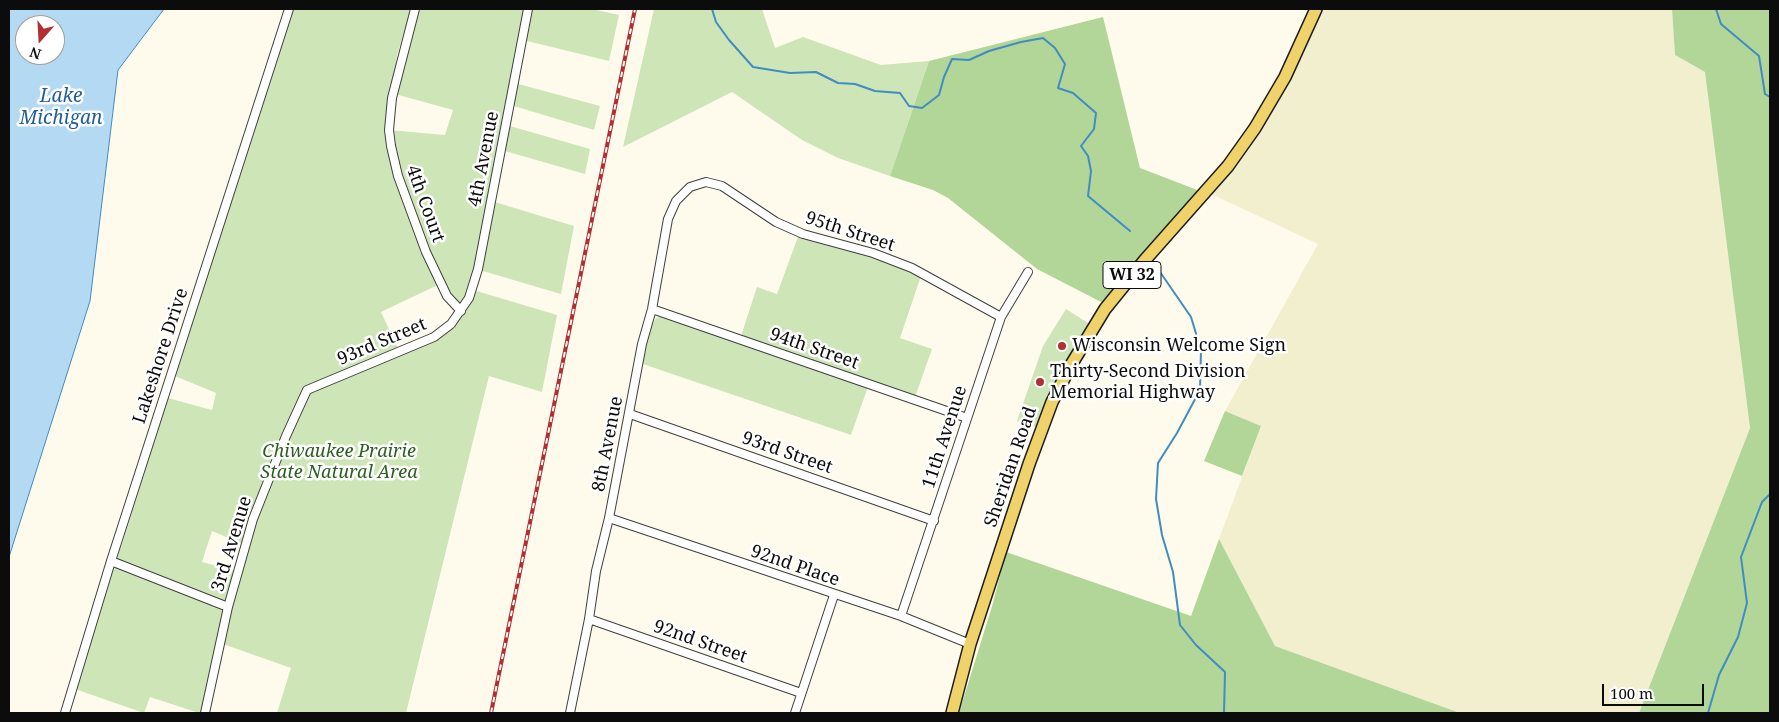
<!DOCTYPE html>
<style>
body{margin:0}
#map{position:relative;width:1779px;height:722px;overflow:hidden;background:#fefbec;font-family:"Noto Serif",serif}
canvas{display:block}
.frame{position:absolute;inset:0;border:10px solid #0c0c0c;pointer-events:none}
.north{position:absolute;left:15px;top:15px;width:50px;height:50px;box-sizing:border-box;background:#fff;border:1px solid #9e9e9e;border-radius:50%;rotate:199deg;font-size:14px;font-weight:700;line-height:20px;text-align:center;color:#0c0c0c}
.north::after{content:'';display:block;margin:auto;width:18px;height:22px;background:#b22e30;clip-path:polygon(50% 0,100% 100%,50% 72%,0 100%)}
.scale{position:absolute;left:1602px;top:684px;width:102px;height:22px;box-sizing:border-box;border:2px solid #0c0c0c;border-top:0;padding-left:6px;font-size:15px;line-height:18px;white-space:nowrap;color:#0c0c0c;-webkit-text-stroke:4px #fff;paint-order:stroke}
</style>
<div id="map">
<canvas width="1779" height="722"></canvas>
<div class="frame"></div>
<div class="north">N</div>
<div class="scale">100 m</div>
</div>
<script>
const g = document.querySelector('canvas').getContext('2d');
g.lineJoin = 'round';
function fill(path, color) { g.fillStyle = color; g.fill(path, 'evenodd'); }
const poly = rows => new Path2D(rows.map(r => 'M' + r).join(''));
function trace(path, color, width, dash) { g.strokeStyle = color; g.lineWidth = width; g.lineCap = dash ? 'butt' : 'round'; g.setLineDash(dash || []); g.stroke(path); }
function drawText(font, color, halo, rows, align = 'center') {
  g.font = font + ' "Noto Serif",serif'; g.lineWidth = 5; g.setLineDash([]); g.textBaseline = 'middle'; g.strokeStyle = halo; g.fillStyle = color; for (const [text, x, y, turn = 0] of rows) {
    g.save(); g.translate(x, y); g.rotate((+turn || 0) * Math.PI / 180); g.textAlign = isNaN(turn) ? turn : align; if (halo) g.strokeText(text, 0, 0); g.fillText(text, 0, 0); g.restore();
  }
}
const farmland = poly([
 [1324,9,1672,9,1675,55,1705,72,1750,428,1639,713,1460,713,1275,646,1219,539,1261,426,1225,411,1318,244,1209,193,1291,74,1306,47]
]);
const green = poly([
 [293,9,411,9,397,55,389,130,445,135,453,110,395,94,416,9,592,9,619,15,609,61,519,39,511,82,600,106,594,130,507,104,503,124,590,149,585,174,498,149,488,200,574,226,561,294,476,269,470,289,557,315,542,392,489,376,406,713,277,713,291,668,220,643,205,713,199,713,150,697,144,713,72,688,122,544,168,398,212,410,216,393,175,376],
 [442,283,453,299,468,308,445,334,438,338,400,353,381,312],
 [212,531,243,544,241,573,202,562],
 [654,9,762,9,775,48,803,37,881,65,929,61,890,176,838,158,802,140,732,92,623,147],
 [799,234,882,259,921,276,900,338,932,349,915,397,870,381,851,435,643,364,649,331,656,318,663,316,739,342,757,287,777,294],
 [1066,309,1091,325,1038,428,1017,421,1043,346]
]);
const forest = poly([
 [1672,9,1770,9,1770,713,1639,713,1750,428,1705,72,1675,55],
 [1103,17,1140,168,1200,191,1133,265,1105,304,1037,269,948,198,933,190,890,176,929,61],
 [1225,411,1261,426,1242,476,1204,461],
 [1219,539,1275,646,1460,713,959,713,993,603,1006,552,1191,616]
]);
const water = poly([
 [9,9,164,9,118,70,90,301,9,557,9,9],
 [25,25,55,25,55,55,25,55,25,25]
]);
const stream = poly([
 [712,9,716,22,729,40,753,67,790,73,816,72,838,83,855,84,875,91,900,93,909,106,922,108,939,95,944,77,952,59,969,60,989,51,1021,42,1043,38,1055,48,1065,64,1058,88,1073,93,1096,113,1094,129,1081,146,1088,156,1091,171,1088,196,1130,231],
 [1716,9,1721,24,1759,56,1765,94,1770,97],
 [1158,269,1191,317,1201,350,1200,390,1177,433,1158,463,1156,499,1162,535,1173,572,1180,625,1196,645,1225,672,1224,713],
 [1708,713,1719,675,1738,637,1747,603,1741,557,1762,502,1770,494]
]);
const minor = poly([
 [415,9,392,98,389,130,391,146,398,176,426,252,447,296,461,311],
 [652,309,967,418],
 [630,414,934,521],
 [609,518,901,616,970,644],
 [111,561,228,607],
 [901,616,1001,317,1028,272],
 [589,619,801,693],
 [65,713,111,561,289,9],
 [205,713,228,607,253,519,286,436,307,390,434,337,451,324,469,298,478,269,528,9],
 [570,713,589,619,596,571,609,518,642,344,652,309,668,219,676,201,690,187,706,182,722,186,776,222,803,234,873,253,912,268,1001,317],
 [795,713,834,595]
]);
const primary = poly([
 [952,713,970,644,1029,464,1052,402,1071,365,1105,309,1144,261,1228,166,1255,128,1285,77,1316,9]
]);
const rail = poly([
 [491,713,635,9]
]);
const markers = [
 [1062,346,5,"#b22e30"],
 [1040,382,5,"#b22e30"]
];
const shields = [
 [1132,275,58]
];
const shieldNames = [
 ["WI 32",1132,275]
];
const streetNames = [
 ["4th Avenue",484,159,-79],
 ["4th Court",425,204,70],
 ["95th Street",850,232,18],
 ["93rd Street",382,342,-23],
 ["94th Street",814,349,19],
 ["Lakeshore Drive",161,356,-72],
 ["11th Avenue",945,437,-72],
 ["8th Avenue",608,444,-79],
 ["93rd Street",787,453,19],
 ["Sheridan Road",1011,467,-71],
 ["3rd Avenue",232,544,-73],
 ["92nd Place",795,566,19],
 ["92nd Street",700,642,19]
];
const poiNames = [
 ["Wisconsin Welcome Sign",1072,346],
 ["Thirty-Second Division",1050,372],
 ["Memorial Highway",1050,393]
];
const parkNames = [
 ["Chiwaukee Prairie",339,452],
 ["State Natural Area",339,473]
];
const waterNames = [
 ["Lake",61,97],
 ["Michigan",61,119]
];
fill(farmland, '#f2efce');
fill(green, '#cee5b8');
fill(forest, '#b2d598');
fill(water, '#b4d9f2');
trace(water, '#408cc4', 1);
trace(stream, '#408cc4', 2);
trace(minor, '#3f3f3f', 10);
trace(primary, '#1d1d1d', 14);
trace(minor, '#fff', 8);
trace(primary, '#efd26a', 11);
trace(rail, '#b22e30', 4);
trace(rail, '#fff', 2, [5.5]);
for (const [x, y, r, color] of markers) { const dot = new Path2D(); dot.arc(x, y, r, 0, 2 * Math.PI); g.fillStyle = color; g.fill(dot); trace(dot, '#fff', 2); }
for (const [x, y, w] of shields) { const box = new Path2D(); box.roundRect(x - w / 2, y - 13.5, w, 27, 4); g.fillStyle = '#fff'; g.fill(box); trace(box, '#0c0c0c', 1); }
drawText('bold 16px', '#0c0c0c', null, shieldNames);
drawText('18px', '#0c0c0c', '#fff', streetNames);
drawText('18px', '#0c0c0c', '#fff', poiNames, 'left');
drawText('italic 18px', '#2c5e21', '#fff', parkNames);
drawText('italic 19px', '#1e5e94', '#fff', waterNames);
</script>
